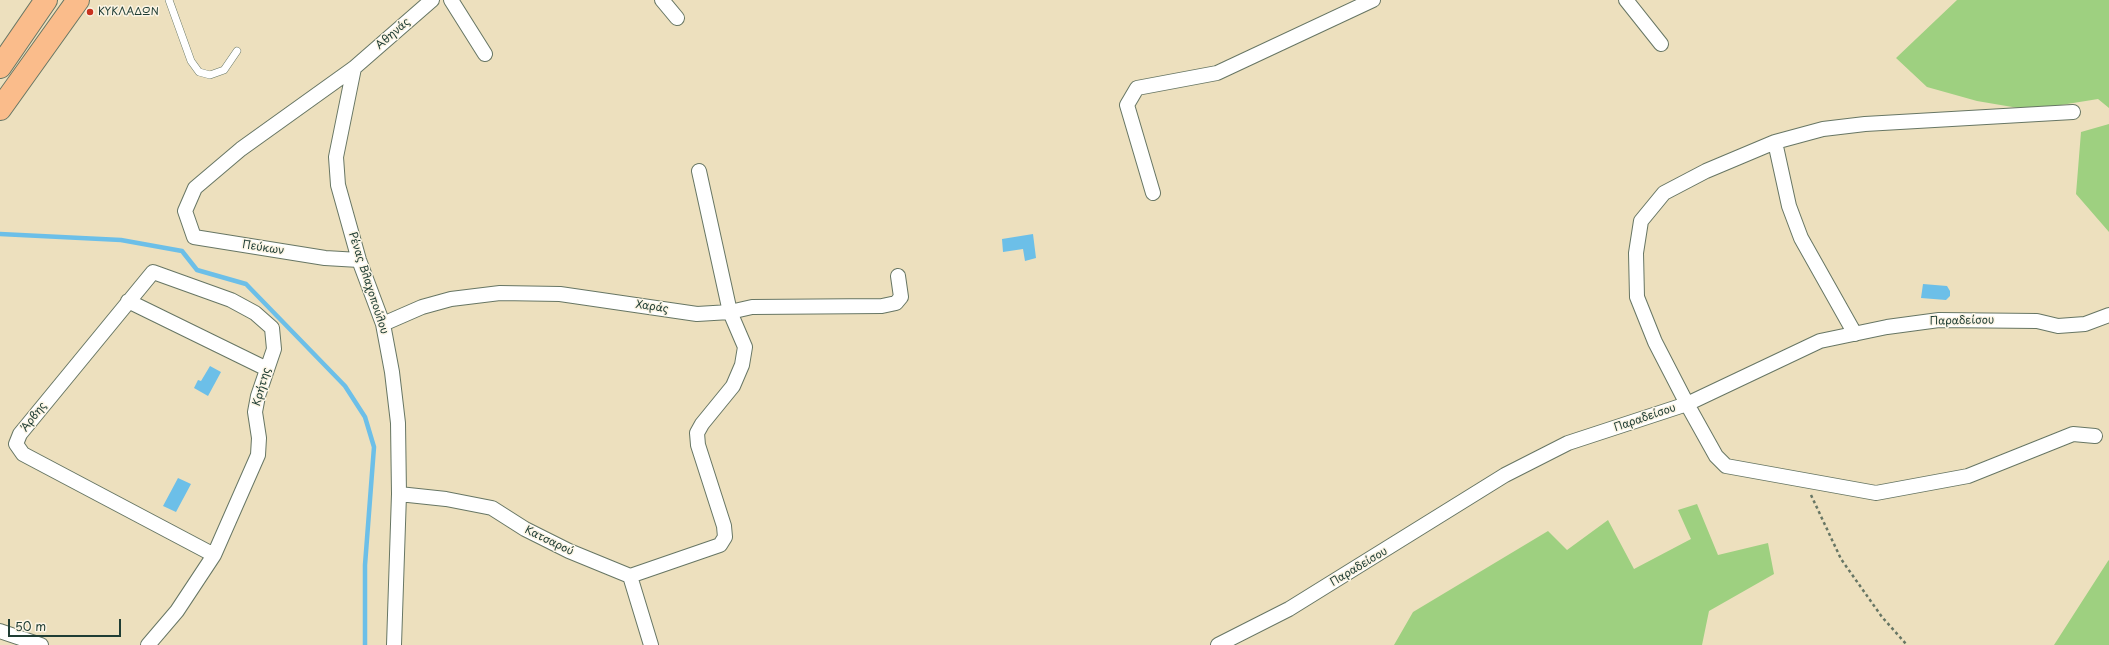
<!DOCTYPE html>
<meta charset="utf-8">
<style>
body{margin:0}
#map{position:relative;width:2109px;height:645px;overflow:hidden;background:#ede0be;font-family:"Playpen Sans",sans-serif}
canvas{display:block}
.scale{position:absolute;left:8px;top:619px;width:113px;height:18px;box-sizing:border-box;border:2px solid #1f3d34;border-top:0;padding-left:5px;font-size:12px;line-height:14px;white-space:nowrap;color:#1f3d34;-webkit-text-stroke:3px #fcf5e5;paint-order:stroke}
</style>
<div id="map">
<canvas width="2109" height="645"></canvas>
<div class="scale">50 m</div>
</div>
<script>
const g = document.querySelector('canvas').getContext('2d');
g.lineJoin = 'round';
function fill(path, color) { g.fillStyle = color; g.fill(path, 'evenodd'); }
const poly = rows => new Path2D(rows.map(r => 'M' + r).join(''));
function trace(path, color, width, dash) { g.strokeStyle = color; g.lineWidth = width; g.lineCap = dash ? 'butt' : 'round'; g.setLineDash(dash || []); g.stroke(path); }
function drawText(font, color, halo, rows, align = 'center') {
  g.font = font + ' "Playpen Sans",sans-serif'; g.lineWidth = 3; g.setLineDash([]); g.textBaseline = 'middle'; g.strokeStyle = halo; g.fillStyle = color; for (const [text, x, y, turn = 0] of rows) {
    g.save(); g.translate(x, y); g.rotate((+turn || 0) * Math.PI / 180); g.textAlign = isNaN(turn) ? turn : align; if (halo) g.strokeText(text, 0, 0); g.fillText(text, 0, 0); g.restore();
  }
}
const green = poly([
 [1957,0,2109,0,2109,108,2098,99,2030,110,1977,101,1927,87,1896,58],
 [2109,124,2109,232,2076,194,2081,132],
 [1697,504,1718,555,1768,543,1774,574,1709,611,1702,645,1394,645,1413,612,1548,531,1567,550,1608,520,1634,569,1691,539,1678,510],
 [2109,560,2109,645,2054,645,2108,561]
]);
const water = poly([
 [1033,234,1036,258,1025,261,1023,249,1003,252,1002,239],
 [1923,284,1947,286,1950,291,1950,296,1946,300,1921,298],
 [210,366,221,372,208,396,194,388,198,380,201,381],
 [178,478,191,484,176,512,163,506]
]);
const stream = poly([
 [0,234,121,240,182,251,197,270,246,284,345,386,365,417,374,447,365,565,365,645]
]);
const path = poly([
 [1811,495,1841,559,1882,617,1907,645]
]);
const lane = poly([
 [169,0,191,61,199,72,210,75,224,70,237,51]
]);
const street = poly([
 [451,0,485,54],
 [662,0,677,18],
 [1626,0,1661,44],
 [354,68,336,157,338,185,359,260,383,324,392,372,398,423,399,494,394,645],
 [2073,112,1865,124,1823,129,1775,142,1706,171,1664,193,1641,221,1636,253,1637,297,1655,342,1687,404,1716,456,1726,466,1876,493,1968,476,2073,434,2095,436],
 [1775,142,1789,206,1801,238,1855,334],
 [1153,193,1127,105,1137,88,1217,73,1373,0],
 [359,260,325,258,194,237,185,211,195,188,241,149,354,68,432,0],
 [128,301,267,369],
 [383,324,422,307,451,299,500,293,560,294,697,314,730,312,752,307,882,306,896,303,901,297,898,276],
 [399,494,446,499,492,508,525,529,569,551,630,576,651,645],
 [630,576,720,545,725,537,724,526,698,445,697,433,702,424,733,386,742,365,745,347,730,312,699,171],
 [0,631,41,645],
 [148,645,177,611,214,555,258,455,259,438,255,412,258,396,274,349,272,328,255,313,231,300,153,272,20,434,16,444,23,454,214,555],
 [1218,645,1289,609,1505,475,1568,443,1687,404,1820,341,1887,327,1939,320,2037,321,2058,326,2085,324,2109,315]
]);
const primary = poly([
 [0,67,46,0],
 [0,109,78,0]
]);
const markers = [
 [90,12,4,"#c8321e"]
];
const poiNames = [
 ["ΚΥΚΛΑΔΩΝ",98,12]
];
const streetNames = [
 ["Αθηνάς",393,34,-41],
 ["Πεύκων",263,248,9],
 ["Ρένας Βλαχοπούλου",368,283,72],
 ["Χαράς",652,307,9],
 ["Παραδείσου",1962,321,-1],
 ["Κρήτης",262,387,-74],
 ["Άρβης",34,417,-52],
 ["Παραδείσου",1645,418,-19],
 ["Κατσαρού",549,541,26],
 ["Παραδείσου",1359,567,-31]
];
fill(green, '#9ed080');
fill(water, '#6cbfe8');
trace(stream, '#6cbfe8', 4.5);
trace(lane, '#677664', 8);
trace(street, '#677664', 16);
trace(primary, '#677664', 24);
trace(path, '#677664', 2.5, [3, 3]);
trace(lane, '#fff', 7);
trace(street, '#fff', 14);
trace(primary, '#fabc8b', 22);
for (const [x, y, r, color] of markers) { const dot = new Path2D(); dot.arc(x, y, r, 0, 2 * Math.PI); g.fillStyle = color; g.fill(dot); trace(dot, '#fcf5e5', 1.5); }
drawText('11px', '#1f3d34', '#fcf5e5', poiNames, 'left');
drawText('11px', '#1f3d34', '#fcf5e5', streetNames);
</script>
